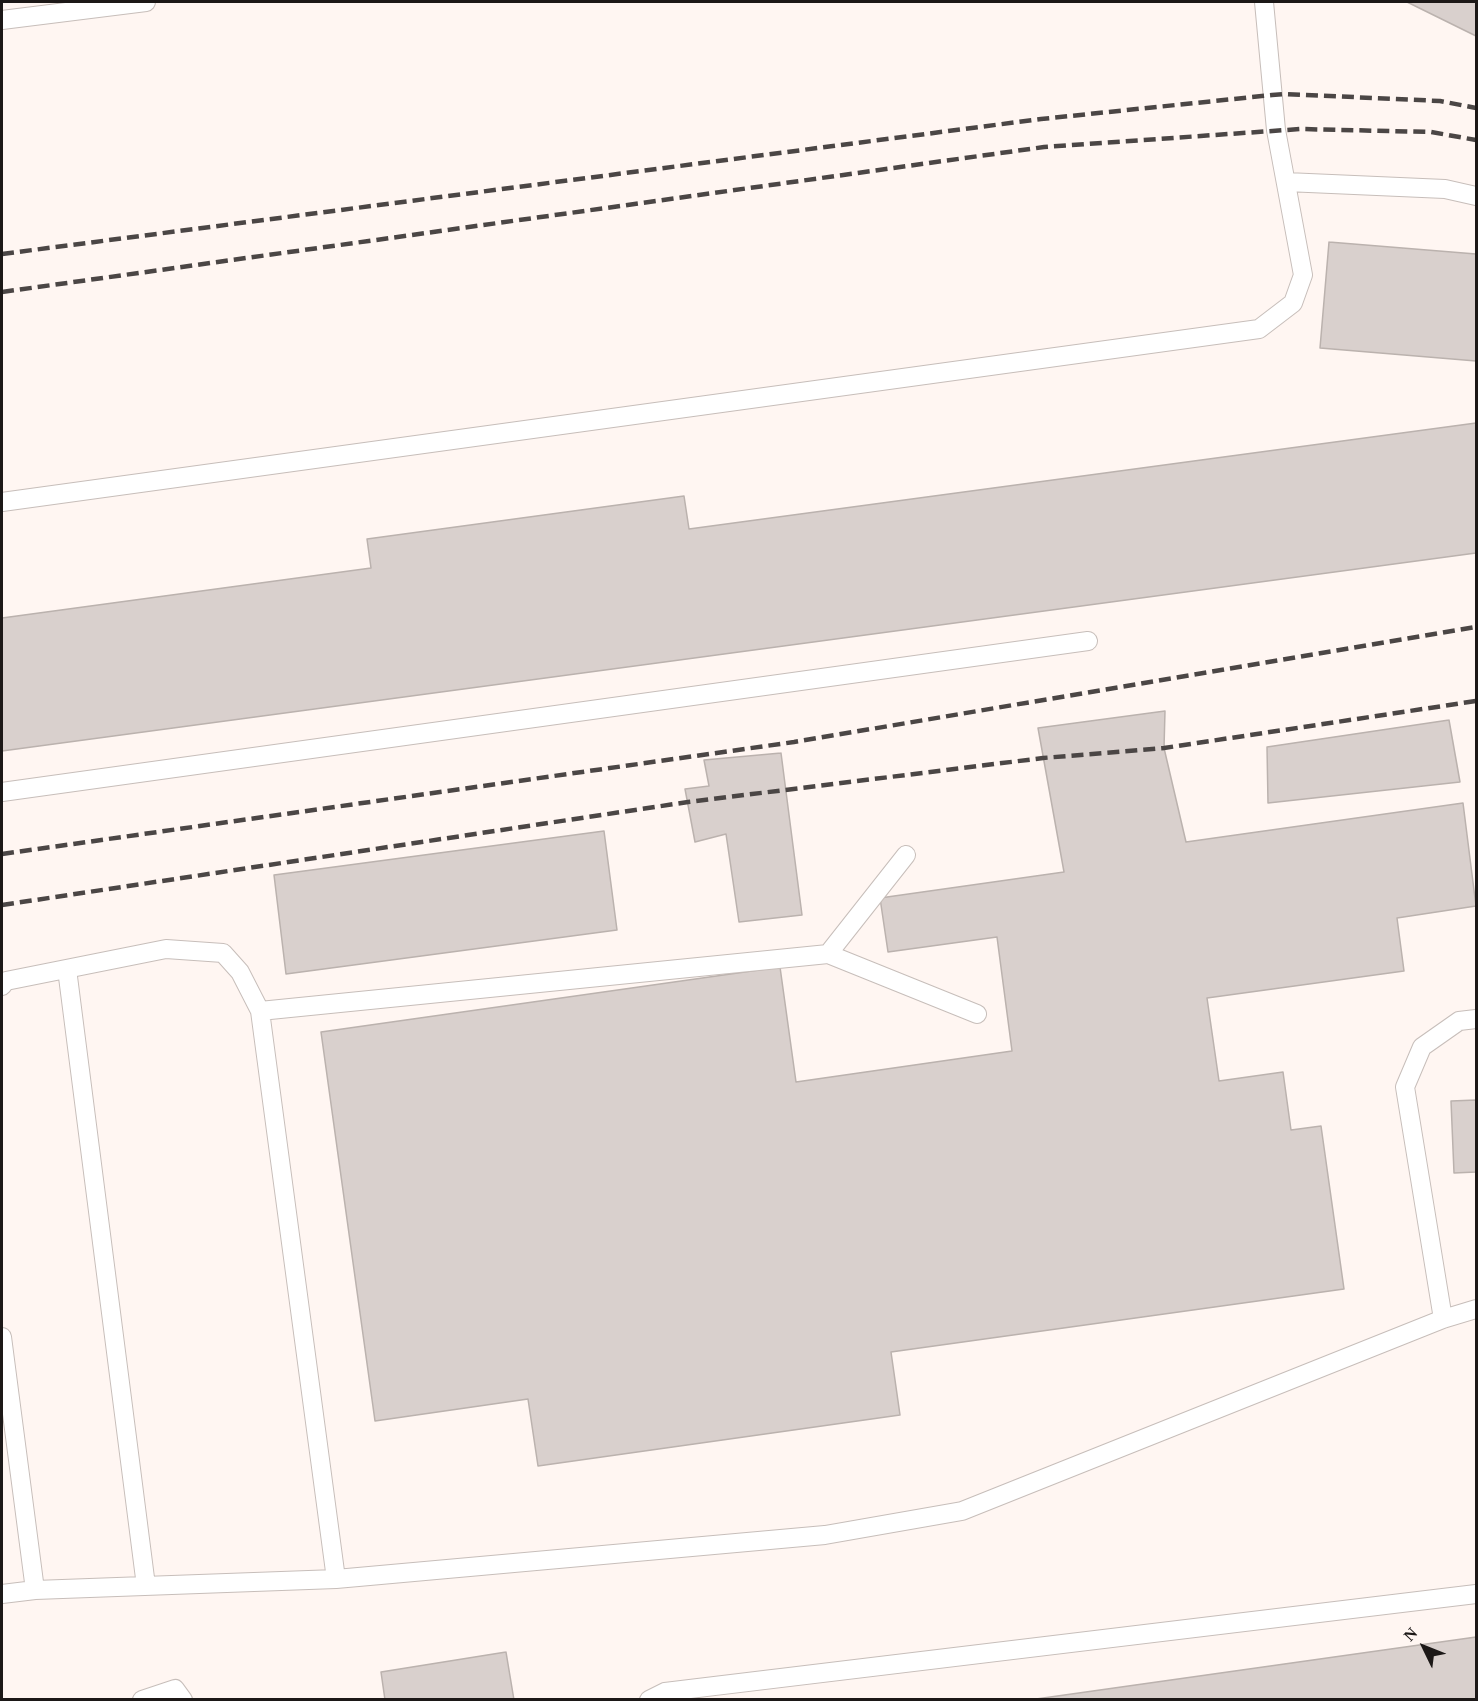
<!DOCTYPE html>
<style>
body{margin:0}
#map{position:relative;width:1478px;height:1701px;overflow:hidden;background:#fff6f2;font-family:"Times New Roman",serif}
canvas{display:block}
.frame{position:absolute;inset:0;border:3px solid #1c1817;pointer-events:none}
.north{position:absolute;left:1394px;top:1617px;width:60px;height:60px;-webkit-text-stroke:4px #fff6f2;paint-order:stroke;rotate:313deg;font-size:16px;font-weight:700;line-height:24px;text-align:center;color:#1c1817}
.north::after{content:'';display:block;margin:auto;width:21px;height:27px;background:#1c1817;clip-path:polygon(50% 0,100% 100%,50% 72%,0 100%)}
</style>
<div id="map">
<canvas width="1478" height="1701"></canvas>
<div class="frame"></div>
<div class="north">N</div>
</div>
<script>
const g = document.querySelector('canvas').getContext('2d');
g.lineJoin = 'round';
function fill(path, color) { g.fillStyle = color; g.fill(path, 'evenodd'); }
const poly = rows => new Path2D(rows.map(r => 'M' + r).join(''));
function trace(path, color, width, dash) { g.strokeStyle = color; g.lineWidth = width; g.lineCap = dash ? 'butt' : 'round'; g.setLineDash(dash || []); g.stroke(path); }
const building = poly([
 [1407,2,1476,2,1476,36,1407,2],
 [1329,242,1476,254,1476,361,1320,348,1329,242],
 [1476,423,1476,553,2,751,2,618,371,568,367,539,684,496,689,529,1476,423],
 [1165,711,1164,748,1186,842,1463,803,1476,906,1397,918,1404,971,1207,998,1219,1081,1283,1072,1291,1130,1321,1126,1344,1289,891,1352,900,1415,538,1466,528,1399,375,1421,321,1032,780,967,796,1082,1012,1051,997,937,888,952,880,898,1064,872,1038,728,1165,711],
 [1449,720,1460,782,1268,803,1267,747,1449,720],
 [781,753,802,915,739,922,726,834,695,842,685,789,709,786,704,760,781,753],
 [604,831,617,930,286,974,274,875,604,831],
 [1476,1100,1476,1172,1454,1173,1451,1101,1476,1100],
 [1476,1637,1476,1700,1029,1700,1476,1637],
 [506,1652,514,1700,385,1700,381,1672,506,1652]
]);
const lane = poly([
 [2,20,146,2],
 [1286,182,1445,189,1476,196],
 [2,502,1259,329,1293,303,1303,275,1276,130,1264,2],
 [2,792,1088,641],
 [828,954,977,1014],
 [67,969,146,1586],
 [2,986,6,981,166,949,223,953,240,972,260,1011,336,1579],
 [260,1011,828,954,906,855],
 [1443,1319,1405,1087,1422,1047,1459,1021,1476,1019],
 [2,1337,35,1590],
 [2,1594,35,1590,336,1579,825,1535,962,1511,1443,1319,1476,1309],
 [142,1700,175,1689,183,1700],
 [649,1700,665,1692,1476,1594]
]);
const rail = poly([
 [2,254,1041,119,1272,95,1285,94,1440,101,1476,108],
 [2,292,1044,147,1300,129,1431,132,1476,140],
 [2,854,794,742,1476,627],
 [2,905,688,802,1043,758,1164,748,1476,701]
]);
fill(building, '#d9d0cd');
trace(building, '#bbb2ae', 1.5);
trace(lane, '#c7beba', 20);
trace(lane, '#fff', 18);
trace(rail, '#4b4645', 4.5, [12, 6]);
</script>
